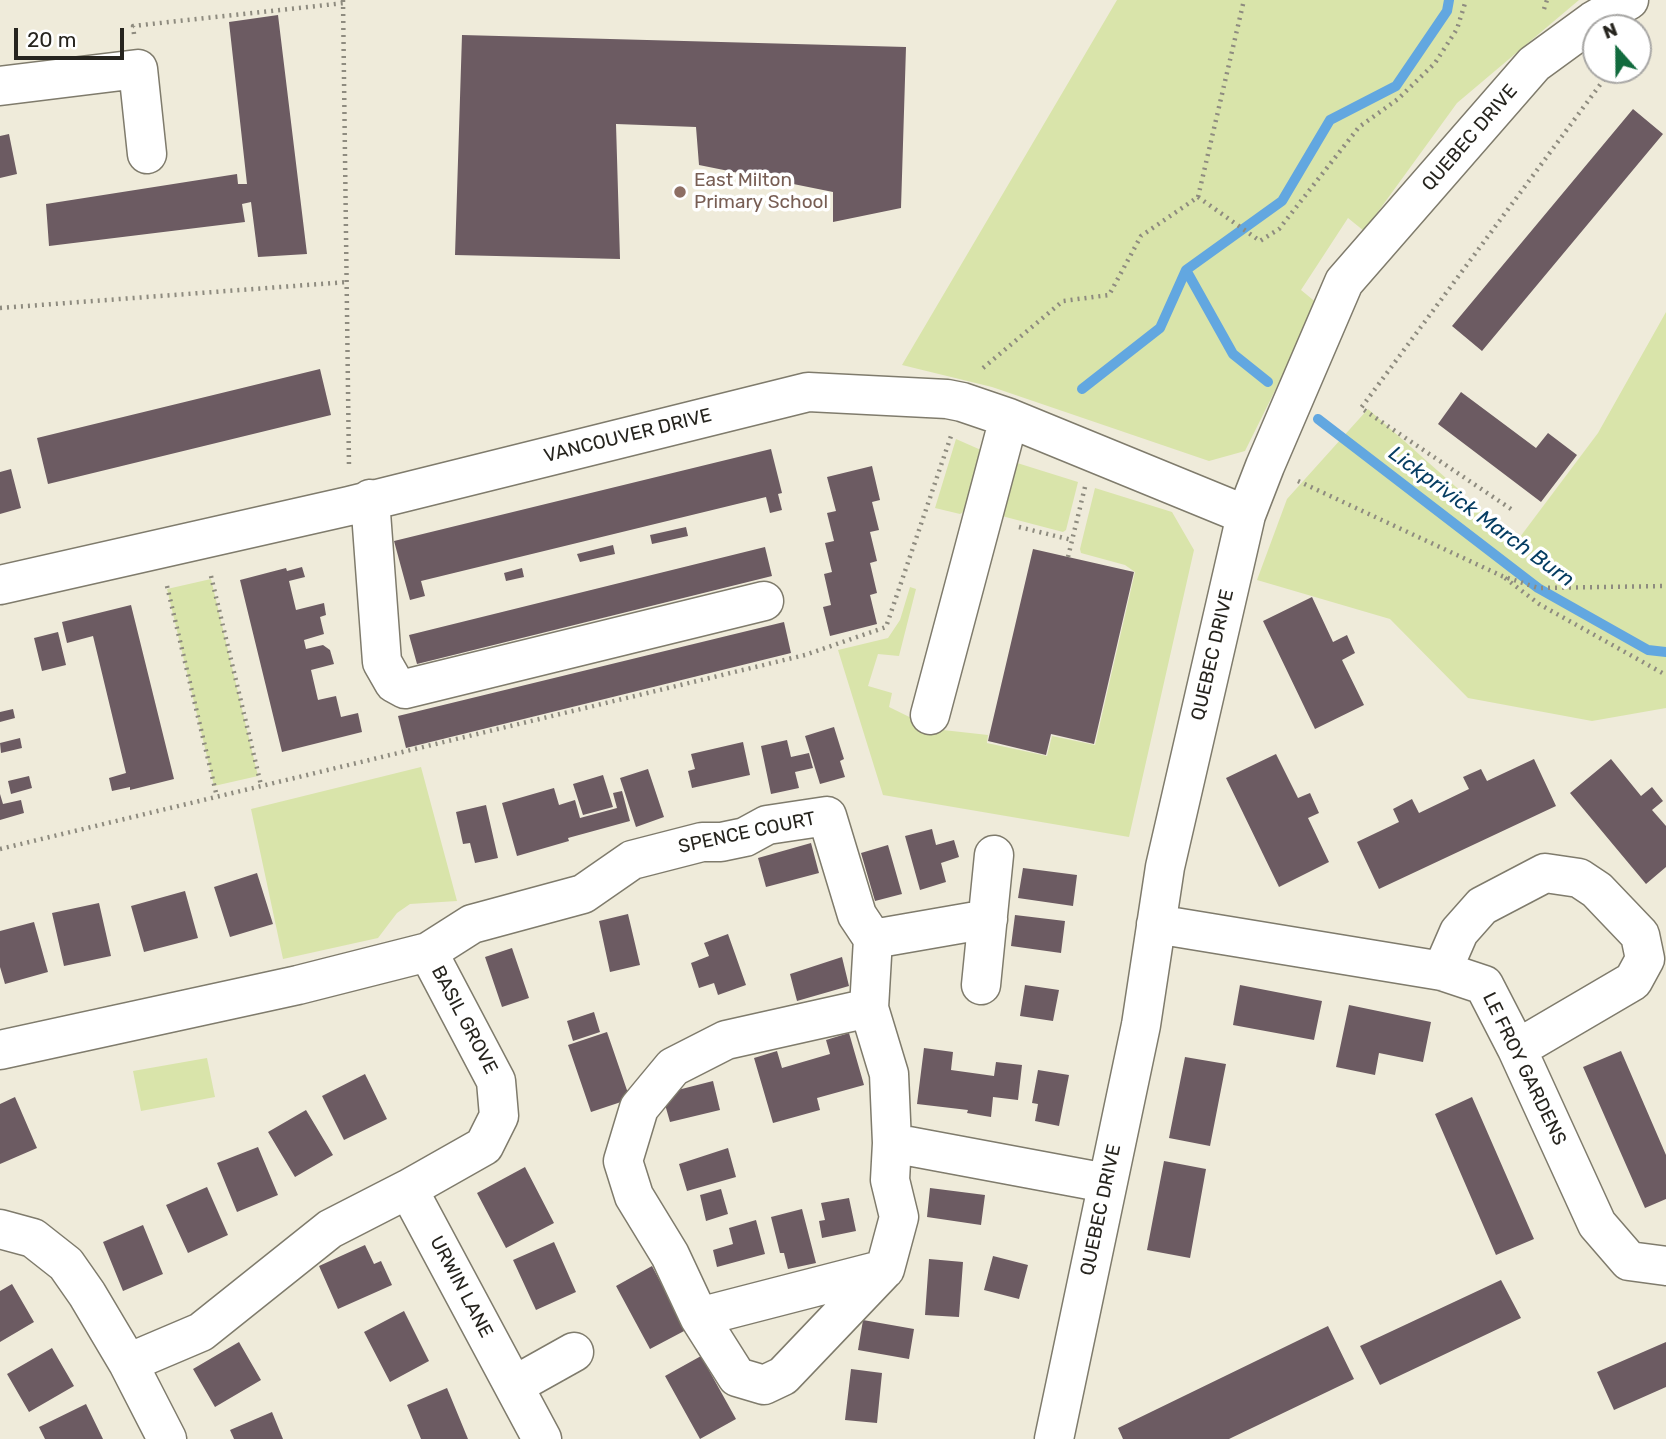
<!DOCTYPE html>
<style>
body{margin:0}
#map{position:relative;width:1666px;height:1439px;overflow:hidden;background:#efebda;font-family:Rubik,sans-serif}
canvas{display:block}
.north{position:absolute;left:1582px;top:14px;width:70px;height:70px;box-sizing:border-box;background:#fff;border:2px solid #a8a7a5;border-radius:50%;rotate:339deg;font-size:19px;font-weight:700;line-height:28px;text-align:center;color:#26241e}
.north::after{content:'';display:block;margin:auto;width:24px;height:32px;background:#126b3e;clip-path:polygon(50% 0,100% 100%,50% 72%,0 100%)}
.scale{position:absolute;left:14px;top:28px;width:110px;height:32px;box-sizing:border-box;border:4px solid #26241e;border-top:0;padding-left:9px;font-size:21px;line-height:24px;white-space:nowrap;color:#26241e;-webkit-text-stroke:5px #fff;paint-order:stroke}
</style>
<div id="map">
<canvas width="1666" height="1439"></canvas>
<div class="north">N</div>
<div class="scale">20 m</div>
</div>
<script>
const g = document.querySelector('canvas').getContext('2d');
g.lineJoin = 'round';
function fill(path, color) { g.fillStyle = color; g.fill(path, 'evenodd'); }
const poly = rows => new Path2D(rows.map(r => 'M' + r).join(''));
function trace(path, color, width, dash) { g.strokeStyle = color; g.lineWidth = width; g.lineCap = dash ? 'butt' : 'round'; g.setLineDash(dash || []); g.stroke(path); }
function drawText(font, color, halo, rows, align = 'center') {
  g.font = font + ' Rubik,sans-serif'; g.lineWidth = 7; g.setLineDash([]); g.textBaseline = 'middle'; g.strokeStyle = halo; g.fillStyle = color; for (const [text, x, y, turn = 0] of rows) {
    g.save(); g.translate(x, y); g.rotate((+turn || 0) * Math.PI / 180); g.textAlign = isNaN(turn) ? turn : align; if (halo) g.strokeText(text, 0, 0); g.fillText(text, 0, 0); g.restore();
  }
}
const green = poly([
 [1117,0,1579,0,1457,103,1364,231,1348,218,1301,290,1318,304,1245,451,1209,461,992,387,902,365],
 [1666,312,1666,708,1592,721,1468,698,1390,619,1257,580,1287,499,1368,409,1517,541,1598,433],
 [956,439,981,450,966,510,960,514,935,508],
 [1014,462,1078,482,1066,530,1063,532,998,515],
 [1095,488,1172,512,1194,550,1129,837,883,795,838,650,888,638,900,620,910,587,916,589,899,656,878,654,868,686,892,693,889,707,934,729,988,735,987,743,1047,756,1052,736,1095,745,1135,572,1125,565,1081,553,1080,549],
 [211,579,258,776,214,786,167,589],
 [421,767,457,901,410,904,397,913,378,938,283,959,251,809],
 [207,1058,215,1097,141,1111,133,1071]
]);
const stream = poly([
 [1186,270,1233,354,1268,382],
 [1082,389,1160,328,1186,270,1282,201,1330,120,1396,86,1447,11,1449,0],
 [1318,419,1538,588,1648,650,1666,652]
]);
const building = poly([
 [278,15,307,254,258,257,251,202,242,204,245,222,49,246,46,204,237,174,238,184,247,184,229,22],
 [462,35,906,47,901,208,833,222,833,192,699,165,696,127,616,124,620,259,455,255],
 [1633,109,1663,134,1482,351,1452,326],
 [9,134,17,174,0,178,0,136],
 [320,369,331,415,48,484,37,438],
 [1461,392,1536,448,1548,433,1577,455,1541,502,1438,424],
 [771,449,782,493,778,494,782,510,770,513,766,497,737,504,421,581,425,596,410,600,394,541],
 [872,466,880,500,872,502,879,530,870,532,877,561,870,563,877,593,870,595,877,624,830,636,823,607,831,605,824,574,832,572,825,543,834,541,827,513,836,511,827,477],
 [11,469,21,508,0,514,0,472],
 [686,527,688,536,652,544,650,535],
 [613,545,615,554,580,562,577,554],
 [765,547,772,576,417,664,409,635],
 [1033,549,1134,572,1094,744,1051,734,1046,755,988,741],
 [302,567,305,577,289,581,296,610,324,603,326,615,320,617,324,634,304,640,306,649,323,645,330,650,334,664,311,670,318,700,336,696,341,717,358,713,362,732,282,752,240,580,286,568,287,571],
 [522,568,524,577,506,581,504,573],
 [1312,597,1333,642,1347,635,1355,653,1342,660,1364,705,1315,729,1263,621],
 [131,605,174,779,130,790,130,787,112,791,109,778,126,773,93,636,67,643,62,622],
 [784,622,791,653,406,748,398,716],
 [58,632,66,665,42,671,34,638],
 [13,709,15,718,0,722,0,712],
 [834,727,844,759,840,761,845,777,820,784,805,736],
 [20,738,22,748,1,753,0,743],
 [787,740,791,757,809,753,813,768,795,772,799,788,771,794,761,746],
 [743,742,750,775,692,788,688,771,695,769,691,754],
 [1276,754,1298,798,1310,793,1319,813,1308,818,1329,862,1279,887,1226,778],
 [1534,759,1556,806,1379,889,1357,842,1399,822,1393,809,1412,799,1419,813,1469,789,1463,777,1481,769,1487,781],
 [1611,759,1641,796,1652,787,1663,801,1652,810,1666,826,1666,867,1646,884,1570,793],
 [648,769,664,817,636,827,620,778],
 [603,775,613,807,583,815,573,784],
 [29,776,32,788,11,794,8,781],
 [554,788,559,805,575,800,580,818,617,808,613,793,622,791,630,821,568,838,569,841,517,856,502,803],
 [0,794,3,804,21,800,24,813,0,820],
 [486,805,498,858,475,863,470,843,463,844,456,812],
 [932,829,936,845,954,840,959,857,941,863,946,882,920,890,905,836],
 [811,843,819,873,766,887,758,858],
 [888,845,902,894,875,901,861,853],
 [1023,868,1077,875,1073,906,1018,898],
 [257,873,273,924,230,937,214,887],
 [185,891,198,938,144,952,131,906],
 [99,903,111,956,64,966,52,913],
 [628,914,640,965,610,972,599,921],
 [1015,915,1065,921,1061,953,1011,946],
 [34,922,48,972,5,984,0,967,0,931],
 [728,934,746,985,718,995,714,983,699,988,691,963,709,956,704,943],
 [512,948,529,998,502,1007,485,957],
 [842,957,849,986,797,1001,790,974],
 [1025,985,1059,990,1053,1021,1020,1016],
 [1240,985,1322,1001,1314,1040,1233,1025],
 [1349,1005,1431,1022,1423,1062,1379,1053,1375,1075,1336,1067],
 [594,1012,600,1032,573,1041,567,1021],
 [607,1032,630,1099,591,1112,568,1045],
 [849,1033,864,1085,817,1098,820,1110,773,1123,754,1058,777,1051,782,1068,830,1054,826,1040],
 [924,1048,953,1052,951,1070,994,1076,996,1062,1022,1065,1018,1100,993,1097,991,1117,967,1113,968,1110,917,1104],
 [1621,1051,1666,1155,1666,1199,1645,1208,1583,1067],
 [1185,1057,1226,1064,1210,1146,1169,1138],
 [1038,1070,1069,1075,1059,1126,1035,1121,1038,1104,1032,1103],
 [365,1074,387,1119,344,1140,322,1096],
 [713,1081,720,1110,670,1122,662,1094],
 [15,1097,37,1148,0,1164,0,1104],
 [1472,1097,1534,1239,1496,1255,1435,1114],
 [306,1110,333,1155,295,1177,268,1132],
 [258,1147,278,1195,237,1212,217,1163],
 [728,1148,736,1177,687,1191,679,1164],
 [1164,1161,1206,1169,1190,1258,1147,1250],
 [525,1167,554,1223,506,1248,477,1193],
 [207,1187,228,1235,188,1253,166,1205],
 [930,1188,985,1195,981,1225,927,1217],
 [721,1189,728,1214,706,1221,700,1195],
 [849,1198,856,1231,822,1238,819,1221,825,1220,821,1203],
 [802,1209,816,1263,788,1269,784,1253,780,1253,771,1217],
 [756,1220,765,1254,717,1267,713,1250,733,1244,729,1228],
 [143,1225,163,1274,123,1291,103,1242],
 [554,1242,576,1292,536,1310,513,1260],
 [365,1245,374,1264,381,1261,392,1285,338,1309,319,1266],
 [993,1256,1028,1265,1019,1299,984,1290],
 [929,1259,963,1262,959,1317,925,1315],
 [652,1266,686,1330,650,1349,616,1286],
 [1501,1280,1521,1318,1380,1385,1360,1346],
 [12,1284,34,1322,0,1342,0,1291],
 [404,1311,429,1361,390,1382,364,1332],
 [863,1320,914,1329,909,1359,858,1350],
 [1328,1326,1354,1379,1229,1439,1123,1439,1118,1428],
 [239,1342,261,1380,215,1407,193,1369],
 [1666,1342,1666,1387,1614,1410,1597,1372],
 [52,1348,74,1386,29,1412,7,1374],
 [701,1356,736,1419,700,1439,665,1376],
 [851,1369,882,1373,877,1423,845,1420],
 [447,1388,468,1439,421,1439,407,1405],
 [86,1404,103,1439,45,1439,39,1427],
 [272,1412,283,1439,234,1439,230,1430]
]);
const path = poly([
 [343,0,349,467],
 [1544,9,1547,0],
 [134,34,133,26,344,3],
 [1198,197,1260,241,1279,229,1359,127,1398,99,1435,63,1457,29,1466,0],
 [0,308,347,282],
 [983,368,1063,301,1109,295,1141,236,1198,197,1244,0],
 [1298,481,1502,576,1538,588,1666,586],
 [1511,509,1361,408,1611,70],
 [1019,527,1072,540],
 [1068,557,1085,487],
 [211,576,261,785],
 [1505,578,1539,604,1666,675],
 [167,586,217,797],
 [0,849,805,655,886,627,951,436]
]);
const minor = poly([
 [0,86,138,69,147,154],
 [370,499,382,662,394,683,405,689,764,601],
 [0,585,349,506,808,392,947,399,962,402,1009,418,1246,515],
 [930,715,1009,418],
 [1156,924,1442,971,1484,985,1517,1049,1597,1224,1629,1261,1666,1266],
 [873,939,988,919],
 [1442,971,1459,932,1482,906,1545,873,1579,878,1597,890,1640,935,1645,959,1633,981,1517,1049],
 [981,985,994,855],
 [869,1008,726,1040,673,1067,639,1108,623,1161,634,1196,670,1255,699,1317,885,1269,899,1217,890,1180,892,1143],
 [0,1050,298,985,428,952,472,924,583,894,632,860,702,842,721,842,745,837,767,825,827,816,857,915,873,939,869,1008,889,1074,892,1143,1106,1183],
 [408,1189,542,1439],
 [0,1229,33,1238,66,1264,87,1294,128,1363,167,1439],
 [699,1317,737,1377,764,1385,783,1376,885,1269],
 [128,1363,201,1332,330,1229,408,1189,484,1146,499,1116,496,1081,428,952],
 [515,1385,574,1352],
 [1054,1439,1141,1025,1165,867,1246,515,1265,466,1344,282,1534,64,1593,21,1629,0]
]);
const markers = [
 [680,192,7,"#8d6e63"]
];
const streetNames = [
 ["QUEBEC DRIVE",1470,138,-49],
 ["VANCOUVER DRIVE",628,436,-14],
 ["QUEBEC DRIVE",1213,655,-77],
 ["SPENCE COURT",747,833,-12],
 ["BASIL GROVE",464,1020,62],
 ["LE FROY GARDENS",1524,1069,64],
 ["QUEBEC DRIVE",1101,1210,-78],
 ["URWIN LANE",461,1287,62]
];
const educationNames = [
 ["East Milton",694,181],
 ["Primary School",694,203]
];
const waterNames = [
 ["Lickprivick March Burn",1481,517,36]
];
fill(green, '#d9e4aa');
trace(stream, '#62a7e0', 10);
fill(building, '#6c5b62');
trace(minor, '#7f7b6c', 41);
trace(path, '#8e8b7f', 4.5, [2, 5]);
trace(minor, '#fff', 38);
for (const [x, y, r, color] of markers) { const dot = new Path2D(); dot.arc(x, y, r, 0, 2 * Math.PI); g.fillStyle = color; g.fill(dot); trace(dot, '#fff', 2.5); }
drawText('19px', '#26241e', '#fff', streetNames);
drawText('19px', '#785e54', '#fff', educationNames, 'left');
drawText('italic 21px', '#063d62', '#fff', waterNames);
</script>
